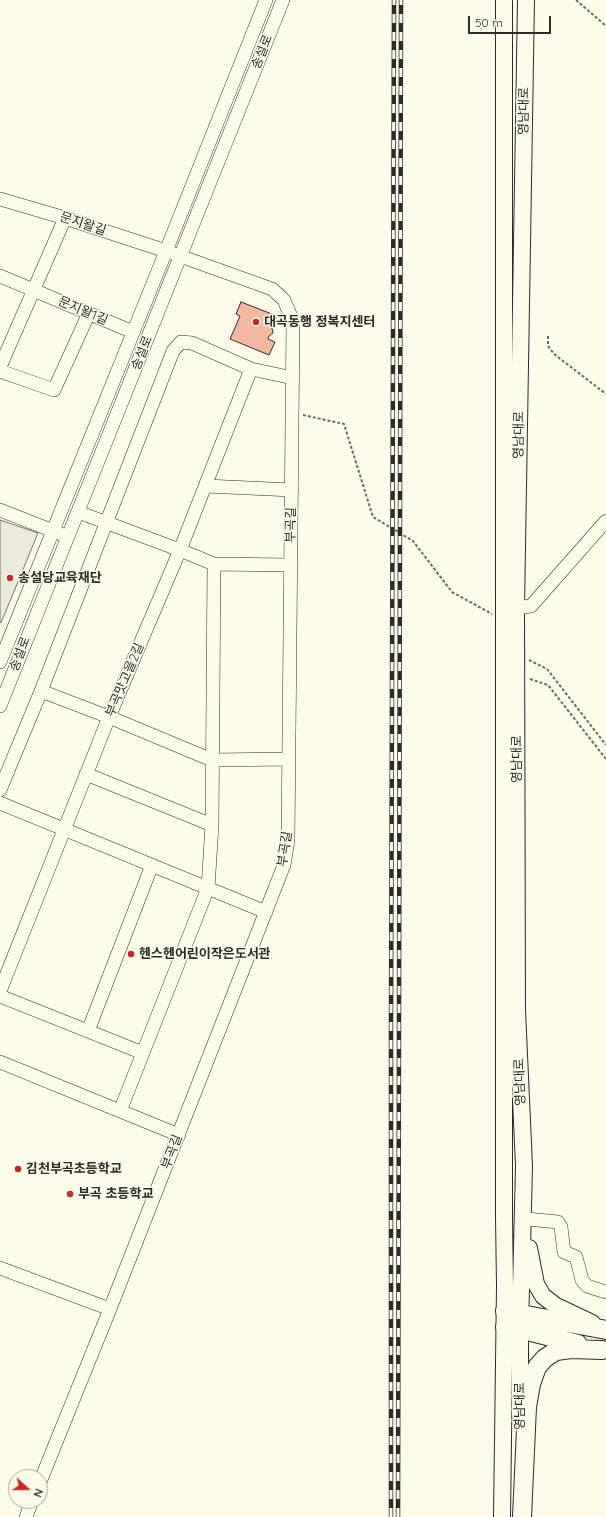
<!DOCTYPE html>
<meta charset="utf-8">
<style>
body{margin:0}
#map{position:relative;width:606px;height:1517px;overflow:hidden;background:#fdfbea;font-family:Quicksand,sans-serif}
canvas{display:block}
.north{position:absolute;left:8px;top:1469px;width:40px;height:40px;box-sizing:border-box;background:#fdfbea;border:1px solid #a9a89e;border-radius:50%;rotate:111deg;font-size:11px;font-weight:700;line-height:16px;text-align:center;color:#2b2b2b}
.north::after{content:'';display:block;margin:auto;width:14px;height:18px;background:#c62828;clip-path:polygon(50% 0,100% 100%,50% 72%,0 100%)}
.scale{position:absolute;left:468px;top:16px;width:83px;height:18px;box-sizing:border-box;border:2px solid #2b2b2b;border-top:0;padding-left:5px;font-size:12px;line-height:14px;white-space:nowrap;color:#2b2b2b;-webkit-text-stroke:3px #fdfbea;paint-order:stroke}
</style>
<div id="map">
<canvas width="606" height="1517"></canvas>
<div class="north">N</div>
<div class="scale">50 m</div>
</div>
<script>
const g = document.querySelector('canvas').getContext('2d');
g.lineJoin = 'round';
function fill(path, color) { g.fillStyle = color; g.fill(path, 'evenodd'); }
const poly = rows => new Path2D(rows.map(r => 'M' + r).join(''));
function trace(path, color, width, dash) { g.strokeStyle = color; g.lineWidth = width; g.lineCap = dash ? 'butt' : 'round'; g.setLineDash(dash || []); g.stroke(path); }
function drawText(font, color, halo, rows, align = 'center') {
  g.font = font + ' Quicksand,"Noto Sans KR",sans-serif'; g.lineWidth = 3; g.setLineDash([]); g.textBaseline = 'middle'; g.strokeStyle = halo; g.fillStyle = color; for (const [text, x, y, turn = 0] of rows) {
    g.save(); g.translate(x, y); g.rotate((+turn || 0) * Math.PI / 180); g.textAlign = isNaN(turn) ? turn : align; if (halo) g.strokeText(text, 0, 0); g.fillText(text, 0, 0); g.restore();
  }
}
const parking = poly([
 [0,520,38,533,1,623,0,622,0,520]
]);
const building = poly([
 [241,302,277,316,272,328,273,333,269,336,268,339,275,342,269,355,230,339,240,316,236,314,241,302]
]);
const path = poly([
 [576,0,606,26],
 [548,336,548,346,554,354,606,394],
 [303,415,344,424,373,517,413,541,452,592,492,614],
 [529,660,547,669,606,745],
 [530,679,548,685,606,759]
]);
const minor = poly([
 [0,199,65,218,166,251,272,289,284,300,293,321,288,840,284,865,110,1309,40,1482],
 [0,276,133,332],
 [0,367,65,218],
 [0,371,54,390,89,313],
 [206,486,292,490],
 [0,510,61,534],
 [78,512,180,550,214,564,290,565],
 [516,608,531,606,606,521],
 [0,662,166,251,266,0],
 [41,691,109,717,212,760,289,759],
 [0,706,283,0],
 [86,774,212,825],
 [0,790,41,691,173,351,181,342,192,343,251,369,293,378],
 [0,803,266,912],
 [0,991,109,717,180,550,251,369],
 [0,996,143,1053],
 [88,1031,152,865],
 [0,1062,179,1135],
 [120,1111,208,888,212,825,214,564],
 [527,1219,558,1222,561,1227,564,1252,576,1257,582,1280,587,1286,606,1292],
 [0,1268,110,1309],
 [26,1517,32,1501]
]);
const major = poly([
 [529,1248,536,1284,543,1296,556,1306,592,1323],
 [520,1415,520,1329,524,1166,517,1010,516,608,526,0],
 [502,1517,505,1286,504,1217,504,0]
]);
const highway = poly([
 [505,1311,606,1330],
 [505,1327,520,1329,578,1344],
 [522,1517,527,1407,531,1384,537,1367,545,1358,556,1351,571,1349,602,1350]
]);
const rail = poly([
 [391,1517,391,1026,394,0],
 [398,1517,401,0]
]);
const markers = [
 [256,322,4,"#c62828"],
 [10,578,4,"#c62828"],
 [131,954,4,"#c62828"],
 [18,1169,4,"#c62828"],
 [70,1194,4,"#c62828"]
];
const streetNames = [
 ["송설로",262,52,-68],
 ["영남대로",524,111,-89],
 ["문지왈길",83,224,18],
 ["문지왈1길",83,311,23],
 ["송설로",142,353,-68],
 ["영남대로",519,435,-89],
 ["부곡길",291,525,-89],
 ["송설로",20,654,-69],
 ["부곡맛고을2길",125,680,-67],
 ["영남대로",517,759,-90],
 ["부곡길",285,849,-81],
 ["영남대로",520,1082,-92],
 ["부곡길",172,1152,-69],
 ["영남대로",520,1406,-90]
];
const poiNames = [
 ["대곡동행 정복지센터",264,322],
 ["송설당교육재단",18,578],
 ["헨스헨어린이작은도서관",139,954],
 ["김천부곡초등학교",26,1169],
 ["부곡 초등학교",78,1194]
];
fill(parking, '#eceadb');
trace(parking, '#74746e', 1);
fill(building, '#f2b8a0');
trace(building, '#2b2b2b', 1);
trace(minor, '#2b2b2b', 14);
trace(major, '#2b2b2b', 18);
trace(highway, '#2b2b2b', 20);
trace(path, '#6a6964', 2, [3, 2]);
trace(minor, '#fdfbea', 13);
trace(major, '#fdfbea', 16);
trace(highway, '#fdfbea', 18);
trace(rail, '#2b2b2b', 4.5);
trace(rail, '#fdfbea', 3, [9]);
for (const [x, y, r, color] of markers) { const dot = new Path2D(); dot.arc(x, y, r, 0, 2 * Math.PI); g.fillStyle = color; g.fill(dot); trace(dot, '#fdfbea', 1.5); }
drawText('13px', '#2b2b2b', '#fdfbea', streetNames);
drawText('bold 13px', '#2b2b2b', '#fdfbea', poiNames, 'left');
</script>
